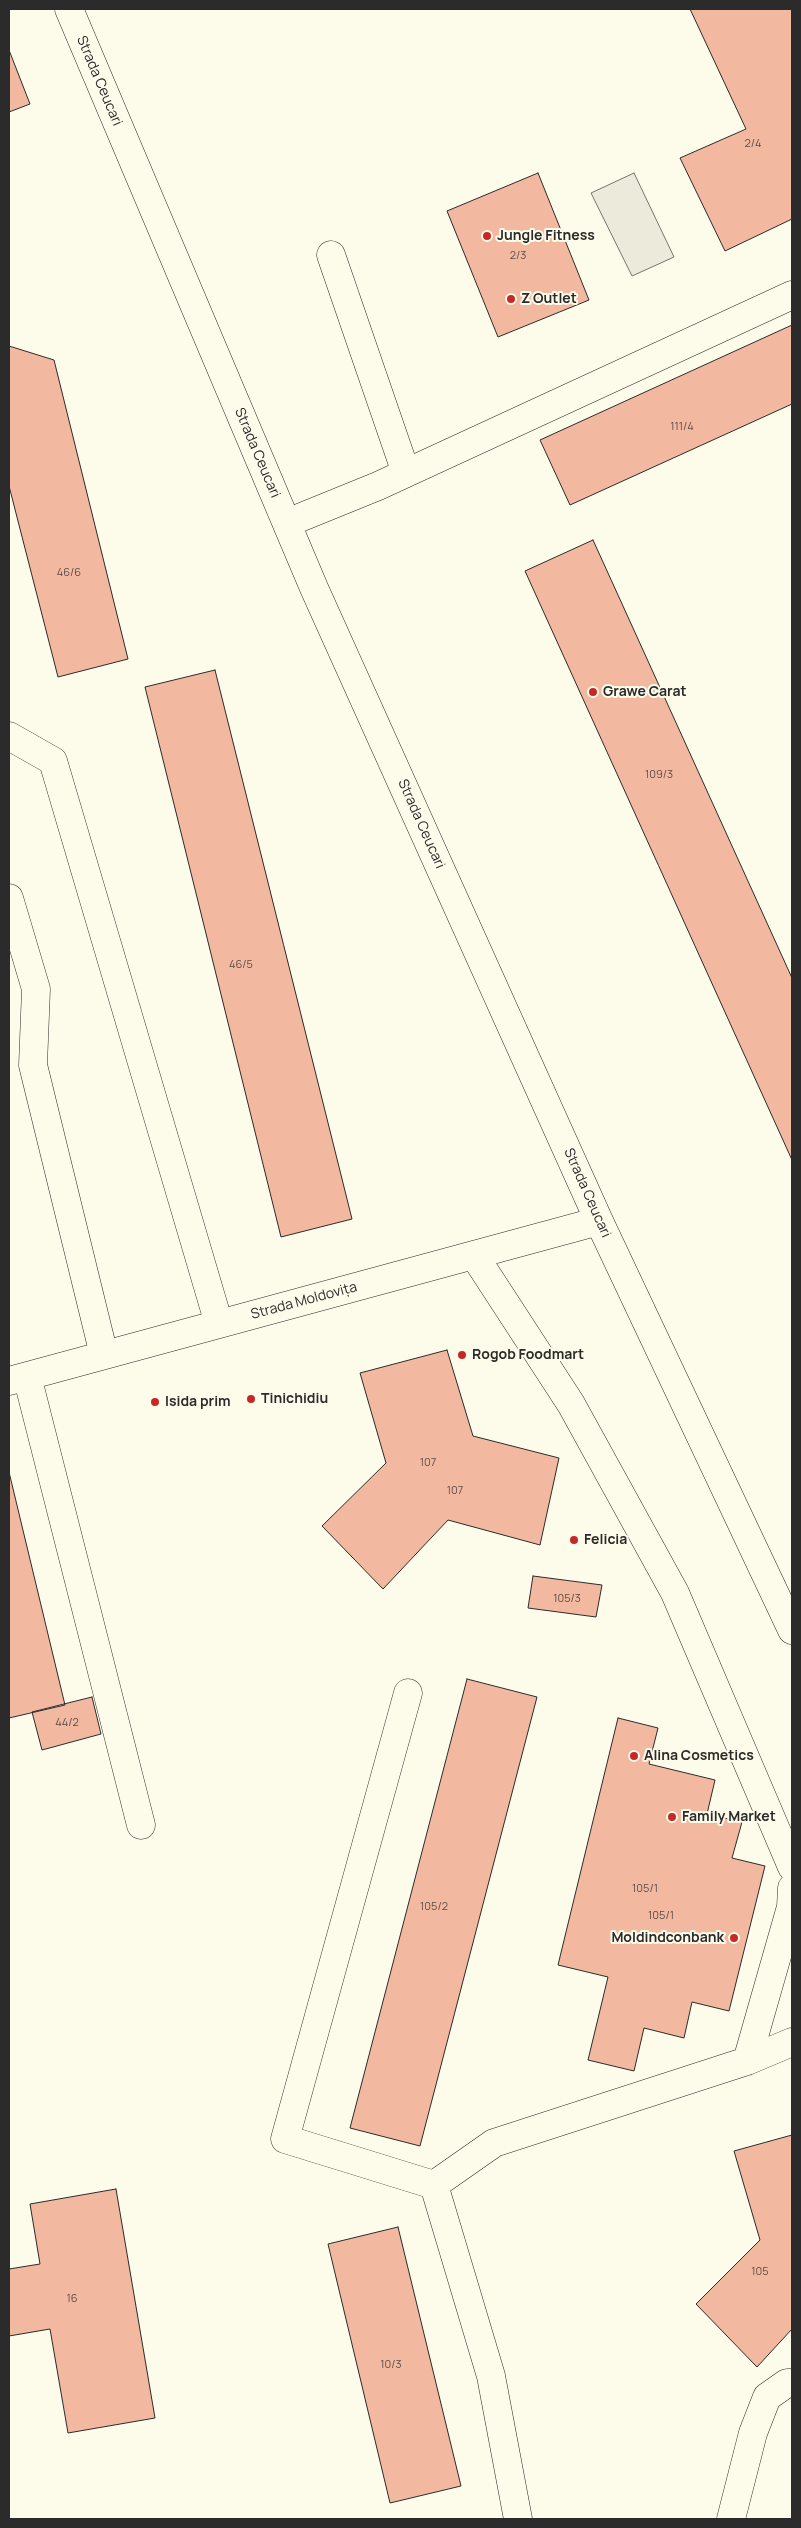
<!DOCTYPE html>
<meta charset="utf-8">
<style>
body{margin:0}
#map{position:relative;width:801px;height:2528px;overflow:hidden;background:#fdfbea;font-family:Manrope,sans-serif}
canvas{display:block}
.frame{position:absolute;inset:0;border:10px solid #2b2b2b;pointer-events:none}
</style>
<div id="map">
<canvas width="801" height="2528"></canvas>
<div class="frame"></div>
</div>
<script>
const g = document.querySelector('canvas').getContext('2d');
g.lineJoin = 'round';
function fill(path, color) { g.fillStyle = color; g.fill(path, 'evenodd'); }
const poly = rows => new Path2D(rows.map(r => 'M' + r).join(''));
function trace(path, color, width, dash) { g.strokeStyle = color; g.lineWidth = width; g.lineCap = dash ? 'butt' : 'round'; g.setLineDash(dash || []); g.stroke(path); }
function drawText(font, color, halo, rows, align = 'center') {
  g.font = font + ' Manrope,sans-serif'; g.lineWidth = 4; g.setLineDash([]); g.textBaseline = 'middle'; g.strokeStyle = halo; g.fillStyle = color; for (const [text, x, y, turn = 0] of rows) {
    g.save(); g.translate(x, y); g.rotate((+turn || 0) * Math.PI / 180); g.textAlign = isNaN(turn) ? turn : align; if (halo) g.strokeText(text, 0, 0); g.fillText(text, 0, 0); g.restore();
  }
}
const green = poly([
 [634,173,674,257,632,276,591,193,634,173]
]);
const building = poly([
 [690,9,792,9,792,219,725,251,680,158,746,129,690,9],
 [9,50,30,104,9,112,9,50],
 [538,173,589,300,498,337,447,211,538,173],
 [792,325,792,404,570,505,540,440,792,325],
 [9,346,54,360,128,659,58,677,9,486,9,346],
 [593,540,792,978,792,1160,525,571,593,540],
 [215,670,352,1219,281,1237,145,687,215,670],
 [447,1350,473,1436,559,1458,540,1545,448,1520,383,1589,322,1526,386,1463,360,1373,447,1350],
 [9,1472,65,1705,9,1718,9,1472],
 [533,1576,602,1585,596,1617,528,1608,533,1576],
 [467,1679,537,1697,420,2146,350,2128,467,1679],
 [92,1697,101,1734,42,1750,32,1712,92,1697],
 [618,1718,658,1728,649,1764,715,1780,707,1814,742,1822,732,1858,765,1866,729,2011,692,2002,684,2038,644,2028,634,2071,588,2060,608,1977,558,1965,618,1718],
 [792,2135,792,2329,757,2367,696,2304,760,2240,734,2151,792,2135],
 [116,2189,155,2418,68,2433,50,2329,9,2336,9,2269,40,2264,30,2204,116,2189],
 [398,2227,461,2486,390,2503,328,2244,398,2227]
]);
const minor = poly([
 [69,9,314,588,599,1221,792,1630],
 [331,255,406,473],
 [287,523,378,486,792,295],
 [9,736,53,761,219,1324],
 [9,898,36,989,33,1065,104,1355],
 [474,1255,571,1404,675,1593,792,1867],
 [27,1376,141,1825],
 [9,1381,599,1221],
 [408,1693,285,2139,434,2185,491,2376,518,2519],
 [747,2061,791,1907,792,1888],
 [434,2185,494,2143,747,2061,792,2042],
 [731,2519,753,2433,767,2397,787,2383,792,2383]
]);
const markers = [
 [487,236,5,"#c62828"],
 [511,299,5,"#c62828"],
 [593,692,5,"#c62828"],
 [462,1355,5,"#c62828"],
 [251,1399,5,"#c62828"],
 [155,1402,5,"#c62828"],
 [574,1540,5,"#c62828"],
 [634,1756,5,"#c62828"],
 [672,1817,5,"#c62828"],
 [734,1938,5,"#c62828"]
];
const numberNames = [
 ["2/4",753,144],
 ["2/3",518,256],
 ["111/4",682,427],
 ["46/6",69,573],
 ["109/3",659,775],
 ["46/5",241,965],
 ["107",428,1463],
 ["107",455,1491],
 ["105/3",567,1599],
 ["44/2",67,1723],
 ["105/1",645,1889],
 ["105/2",434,1907],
 ["105/1",661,1916],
 ["105",760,2272],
 ["16",72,2299],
 ["10/3",391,2365]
];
const streetNames = [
 ["Strada Ceucari",99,81,67],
 ["Strada Ceucari",257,453,67],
 ["Strada Ceucari",421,824,66],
 ["Strada Ceucari",587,1193,66],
 ["Strada Moldovița",304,1301,-15]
];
const poiNames = [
 ["Jungle Fitness",497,236],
 ["Z Outlet",521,299],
 ["Grawe Carat",603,692],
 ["Rogob Foodmart",472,1355],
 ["Tinichidiu",261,1399],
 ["Isida prim",165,1402],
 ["Felicia",584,1540],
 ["Alina Cosmetics",644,1756],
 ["Family Market",682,1817],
 ["Moldindconbank",724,1938,"right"]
];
fill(green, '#ecebdb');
trace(green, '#74746e', 1);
fill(building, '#f2b8a0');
trace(building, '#2b2b2b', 1);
trace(minor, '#2b2b2b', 29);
trace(minor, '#fdfbea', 28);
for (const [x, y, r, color] of markers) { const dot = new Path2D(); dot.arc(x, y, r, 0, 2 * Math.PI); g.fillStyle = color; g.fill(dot); trace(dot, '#fdfbea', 2); }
drawText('11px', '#5d4e48', null, numberNames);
drawText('14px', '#2b2b2b', '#fdfbea', streetNames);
drawText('bold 14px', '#2b2b2b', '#fdfbea', poiNames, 'left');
</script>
